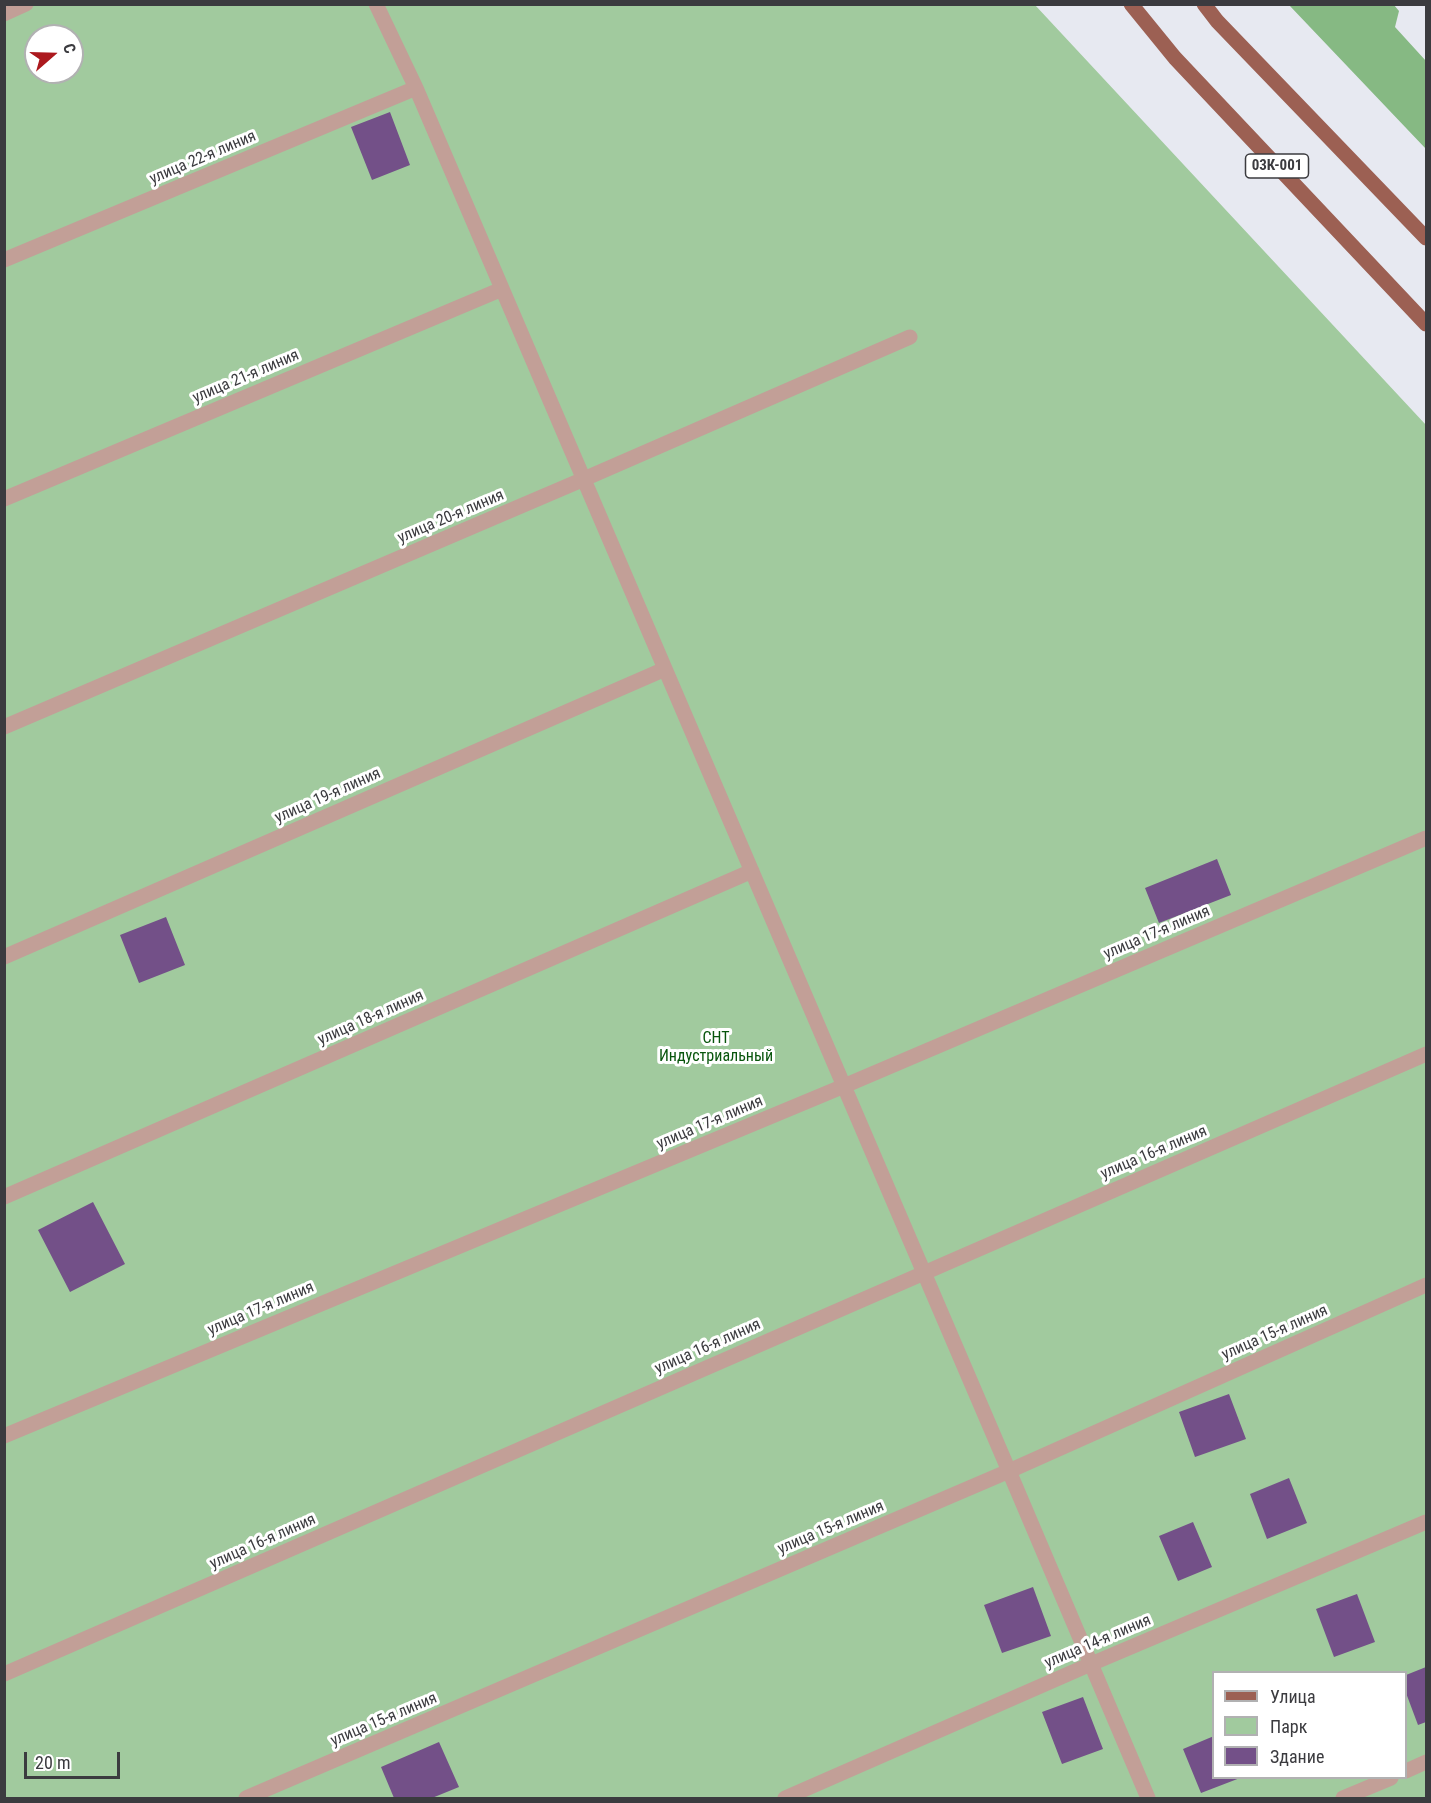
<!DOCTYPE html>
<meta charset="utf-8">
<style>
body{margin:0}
#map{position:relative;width:1431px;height:1803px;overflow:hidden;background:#e7e9f1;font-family:"Roboto Condensed",sans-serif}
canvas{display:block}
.frame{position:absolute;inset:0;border:6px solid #3b3b3f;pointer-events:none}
.legend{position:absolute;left:1212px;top:1671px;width:195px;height:108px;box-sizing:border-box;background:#fff;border:2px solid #b1b1b2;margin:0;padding:8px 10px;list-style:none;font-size:18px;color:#3b3b3f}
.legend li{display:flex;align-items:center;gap:12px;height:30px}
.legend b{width:30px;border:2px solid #b1b1b2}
.north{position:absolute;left:24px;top:24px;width:60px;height:60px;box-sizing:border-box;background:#fff;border:2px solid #b1b1b2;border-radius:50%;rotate:70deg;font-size:16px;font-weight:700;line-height:24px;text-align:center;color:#3b3b3f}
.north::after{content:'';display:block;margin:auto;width:21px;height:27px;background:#ac191e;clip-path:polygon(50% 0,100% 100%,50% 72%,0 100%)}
.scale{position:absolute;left:24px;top:1752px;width:96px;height:27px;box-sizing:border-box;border:3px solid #3b3b3f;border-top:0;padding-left:8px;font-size:18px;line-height:21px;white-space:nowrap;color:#3b3b3f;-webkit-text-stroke:4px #fff;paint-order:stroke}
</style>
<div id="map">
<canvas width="1431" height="1803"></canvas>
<div class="frame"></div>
<ul class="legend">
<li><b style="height:8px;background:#9c6053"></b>Улица</li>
<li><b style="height:16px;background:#a1ca9e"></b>Парк</li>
<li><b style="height:16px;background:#735088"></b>Здание</li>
</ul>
<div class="north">С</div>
<div class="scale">20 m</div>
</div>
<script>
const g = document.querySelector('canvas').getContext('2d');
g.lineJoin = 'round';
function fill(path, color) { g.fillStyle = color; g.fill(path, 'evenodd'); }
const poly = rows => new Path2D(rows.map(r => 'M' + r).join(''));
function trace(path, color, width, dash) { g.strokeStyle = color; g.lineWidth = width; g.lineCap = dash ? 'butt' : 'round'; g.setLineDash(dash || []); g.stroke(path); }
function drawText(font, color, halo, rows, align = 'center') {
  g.font = font + ' "Roboto Condensed",sans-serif'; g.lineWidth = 6; g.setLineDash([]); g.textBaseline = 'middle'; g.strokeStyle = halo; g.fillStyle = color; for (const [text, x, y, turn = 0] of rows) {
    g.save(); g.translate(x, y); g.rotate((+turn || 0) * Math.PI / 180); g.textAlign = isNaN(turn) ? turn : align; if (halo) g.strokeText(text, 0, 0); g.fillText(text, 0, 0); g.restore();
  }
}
const green = poly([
 [5,5,1035,5,1426,425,1426,1798,5,1798],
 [36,36,72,36,72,72,36,72],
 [1214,1672,1406,1672,1406,1778,1214,1778]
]);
const forest = poly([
 [1289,5,1394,5,1399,11,1395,27,1426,61,1426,149]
]);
const building = poly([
 [390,112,410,165,372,180,351,127],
 [1217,859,1231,895,1159,923,1145,888],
 [166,917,185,965,139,983,120,935],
 [93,1202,125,1264,70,1292,38,1230],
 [1229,1394,1246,1439,1195,1457,1179,1412],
 [1289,1478,1307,1523,1267,1539,1250,1494],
 [1193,1522,1212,1567,1178,1581,1159,1536],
 [1033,1587,1051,1636,1002,1653,984,1605],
 [1357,1594,1375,1642,1334,1657,1316,1609],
 [1426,1667,1426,1722,1418,1725,1406,1693,1406,1675],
 [1083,1697,1103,1749,1062,1764,1042,1712],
 [1214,1736,1214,1778,1240,1778,1201,1793,1183,1749],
 [439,1742,459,1787,432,1798,394,1798,381,1767]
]);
const minor = poly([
 [376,4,416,88,1009,1471,1148,1798],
 [4,14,26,4],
 [4,260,416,88],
 [4,499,502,289],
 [4,727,584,479,910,337],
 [4,957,665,669],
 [4,1197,752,871],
 [4,1436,844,1086,1426,838],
 [4,1674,1426,1054],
 [1406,1771,1426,1762],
 [246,1798,1009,1471,1426,1285],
 [785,1798,1091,1664,1426,1522],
 [1343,1798,1391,1778]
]);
const primary = poly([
 [1131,4,1175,58,1426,324],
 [1204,4,1217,21,1426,238]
]);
const shields = [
 [1277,166,63]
];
const shieldNames = [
 ["03К-001",1277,166]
];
const streetNames = [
 ["улица 22-я линия",203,158,-23],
 ["улица 21-я линия",246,377,-23],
 ["улица 20-я линия",451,517,-23],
 ["улица 19-я линия",328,796,-24],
 ["улица 17-я линия",1157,933,-23],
 ["улица 18-я линия",371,1018,-24],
 ["улица 17-я линия",710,1123,-23],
 ["улица 16-я линия",1154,1153,-23],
 ["улица 17-я линия",261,1309,-23],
 ["улица 15-я линия",1275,1333,-24],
 ["улица 16-я линия",708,1347,-24],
 ["улица 15-я линия",831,1528,-23],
 ["улица 16-я линия",263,1542,-24],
 ["улица 14-я линия",1098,1642,-23],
 ["улица 15-я линия",384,1720,-23]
];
const parkNames = [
 ["СНТ",716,1039],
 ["Индустриальный",716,1057]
];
fill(green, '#a1ca9e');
fill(forest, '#86b983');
fill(building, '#735088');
trace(minor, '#c29f97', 15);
trace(primary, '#9c6053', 15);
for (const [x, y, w] of shields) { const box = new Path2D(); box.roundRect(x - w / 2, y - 12, w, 24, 4.5); g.fillStyle = '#fff'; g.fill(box); trace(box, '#3b3b3f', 1.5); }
drawText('bold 15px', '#3b3b3f', null, shieldNames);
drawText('16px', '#3b3b3f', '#fff', streetNames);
drawText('16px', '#08550c', '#fff', parkNames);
</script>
